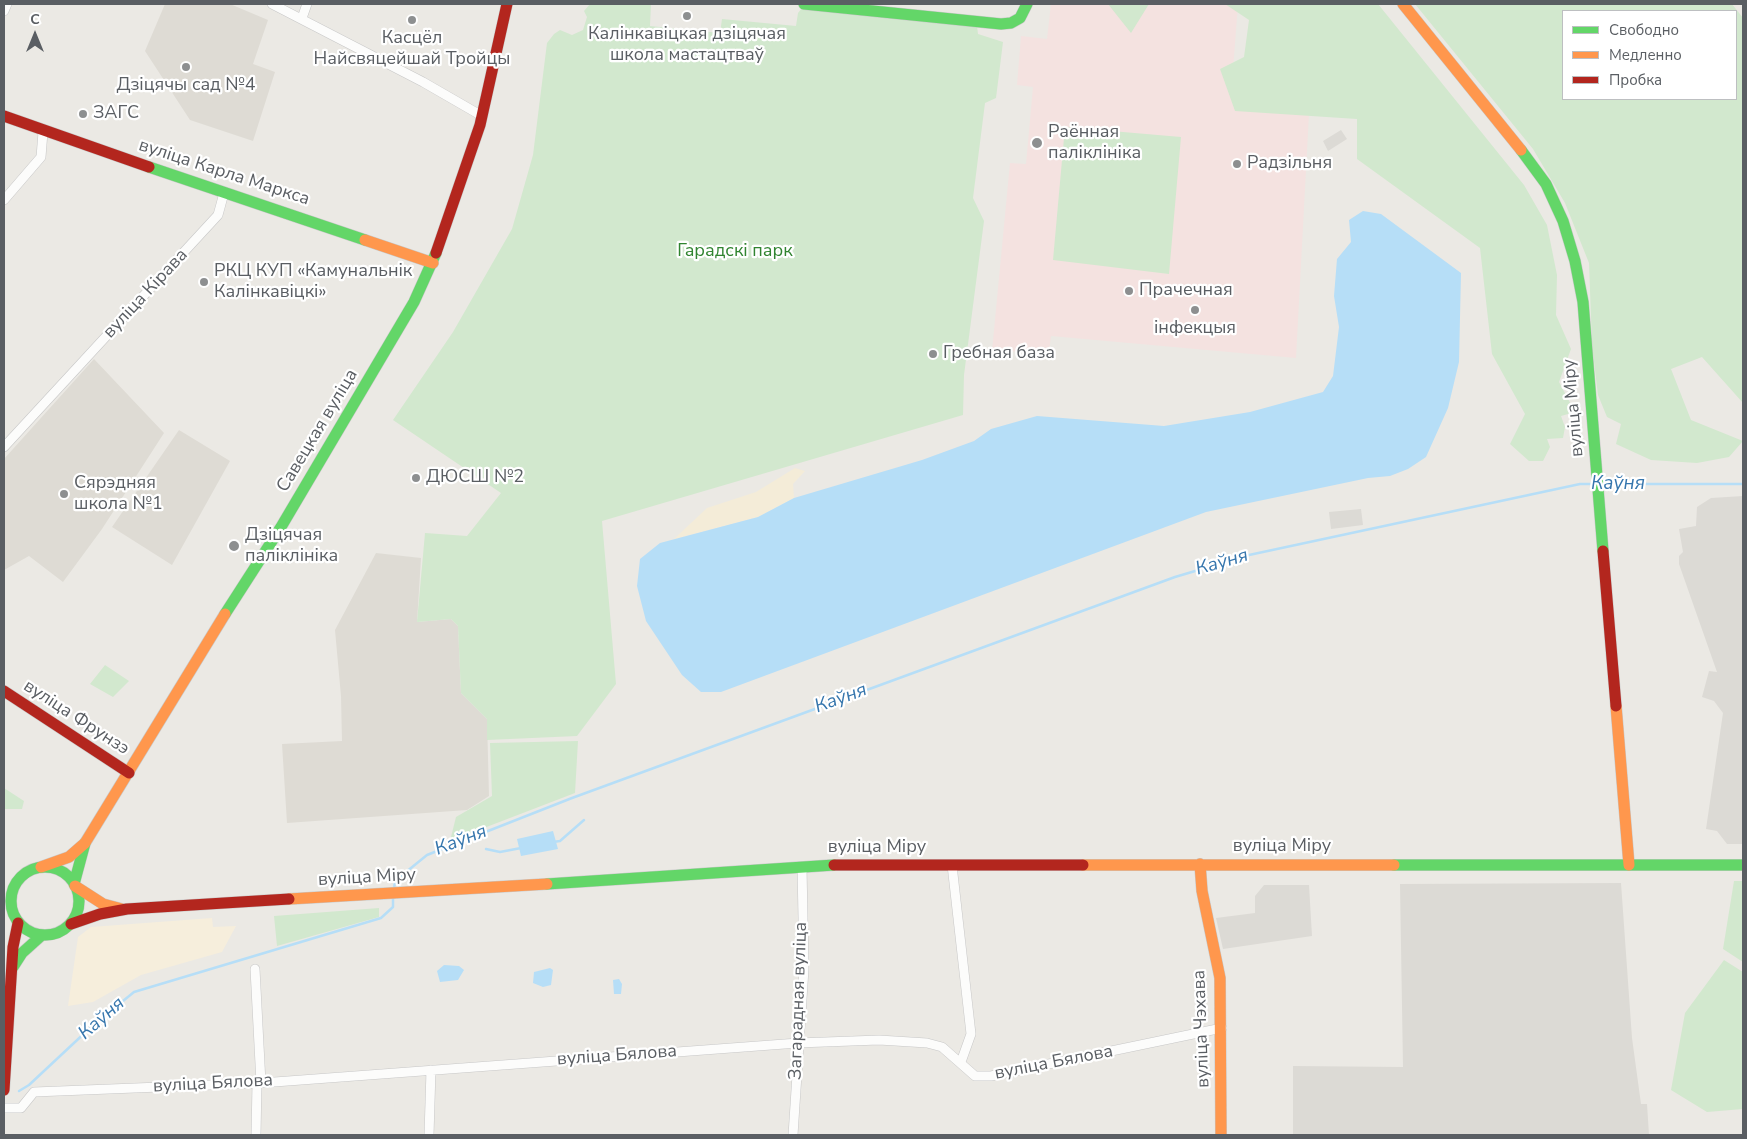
<!DOCTYPE html>
<meta charset="utf-8">
<style>
body{margin:0}
#map{position:relative;width:1747px;height:1139px;overflow:hidden;background:#ebe9e4;font-family:"Nunito Sans",sans-serif}
canvas{display:block}
.frame{position:absolute;inset:0;border:5px solid #5a5e63;pointer-events:none}
.legend{position:absolute;left:1562px;top:10px;width:175px;height:90px;box-sizing:border-box;background:#fff;border:1px solid #bdbfc1;margin:0;padding:6px 9px;list-style:none;font-size:15px;color:#5a5e63}
.legend li{display:flex;align-items:center;gap:10px;height:25px}
.legend b{width:25px;border:1px solid #bdbfc1}
.north{position:absolute;left:10px;top:10px;width:50px;height:50px;-webkit-text-stroke:4px #fff;paint-order:stroke;rotate:0deg;font-size:14px;font-weight:700;line-height:20px;text-align:center;color:#5a5e63}
.north::after{content:'';display:block;margin:auto;width:18px;height:22px;background:#5a5e63;clip-path:polygon(50% 0,100% 100%,50% 72%,0 100%)}
</style>
<div id="map">
<canvas width="1747" height="1139"></canvas>
<div class="frame"></div>
<ul class="legend">
<li><b style="height:6px;background:#63d668"></b>Свободно</li>
<li><b style="height:6px;background:#ff974d"></b>Медленно</li>
<li><b style="height:6px;background:#b3261e"></b>Пробка</li>
</ul>
<div class="north">С</div>
</div>
<script>
const g = document.querySelector('canvas').getContext('2d');
g.lineJoin = 'round';
function fill(path, color) { g.fillStyle = color; g.fill(path, 'evenodd'); }
const poly = rows => new Path2D(rows.map(r => 'M' + r).join(''));
function trace(path, color, width, dash) { g.strokeStyle = color; g.lineWidth = width; g.lineCap = dash ? 'butt' : 'round'; g.setLineDash(dash || []); g.stroke(path); }
function drawText(font, color, halo, rows, align = 'center') {
  g.font = font + ' "Nunito Sans",sans-serif'; g.lineWidth = 4.5; g.setLineDash([]); g.textBaseline = 'middle'; g.strokeStyle = halo; g.fillStyle = color; for (const [text, x, y, turn = 0] of rows) {
    g.save(); g.translate(x, y); g.rotate((+turn || 0) * Math.PI / 180); g.textAlign = isNaN(turn) ? turn : align; if (halo) g.strokeText(text, 0, 0); g.fillText(text, 0, 0); g.restore();
  }
}
const commercial = poly([
 [212,918,213,927,236,926,222,952,141,975,93,1002,68,1006,78,937,91,927]
]);
const industrial = poly([
 [1341,130,1347,139,1328,151,1323,141],
 [1743,496,1743,844,1727,844,1717,831,1706,829,1723,713,1714,701,1702,697,1709,671,1717,672,1679,564,1679,556,1683,552,1679,529,1696,526,1697,507,1711,498],
 [1361,509,1363,525,1331,529,1329,512],
 [1621,883,1632,1038,1641,1104,1647,1104,1649,1135,1293,1135,1293,1066,1403,1067,1400,884],
 [1264,885,1309,885,1312,936,1223,949,1216,918,1255,913,1255,896]
]);
const education = poly([
 [165,4,230,4,268,20,253,64,275,72,253,141,190,120,145,51],
 [94,359,164,433,102,529,63,582,29,556,4,570,4,459],
 [179,430,230,461,172,565,112,527],
 [376,553,421,558,417,622,451,619,458,626,461,693,487,719,489,796,467,810,287,823,282,744,342,741,341,696,335,630]
]);
const medical = poly([
 [1051,4,1238,4,1233,70,1311,76,1296,358,1051,336,1049,352,992,351,1010,163,1026,164,1033,87,1017,85,1021,36,1047,39]
]);
const green = poly([
 [590,4,651,4,650,26,720,33,722,19,796,26,798,13,802,8,977,26,978,34,1003,42,996,98,985,103,973,198,984,221,964,375,963,415,602,521,616,684,577,736,487,740,487,719,461,693,458,626,451,619,417,622,425,533,467,536,501,493,393,420,453,332,512,229,533,155,547,43,554,34,560,30,572,35,583,30,587,17,584,11],
 [1108,4,1149,4,1131,33],
 [1225,4,1378,4,1524,185,1547,225,1557,275,1556,315,1571,349,1559,382,1575,412,1561,416,1565,427,1563,438,1547,439,1550,447,1543,461,1529,461,1510,444,1525,414,1492,354,1480,248,1357,159,1357,119,1235,111,1220,69,1244,57,1249,20],
 [1415,4,1732,4,1743,18,1743,403,1702,357,1671,369,1691,420,1743,441,1729,457,1697,463,1651,460,1616,444,1621,424,1607,417,1598,395,1592,345,1589,263,1565,203,1533,149],
 [1563,11,1736,11,1736,99,1563,99],
 [1065,127,1181,137,1169,274,1053,260],
 [105,665,129,681,113,697,90,684],
 [578,741,575,793,450,841,456,817,492,796,490,743],
 [4,788,24,801,22,809,4,809],
 [1734,881,1743,881,1743,962,1723,949],
 [379,908,379,917,277,946,274,916],
 [1724,960,1743,972,1743,1109,1707,1112,1671,1090,1685,1013]
]);
const sand = poly([
 [795,468,805,471,793,484,794,498,758,517,674,539,707,508,756,492]
]);
const water = poly([
 [1363,211,1381,214,1461,273,1459,362,1448,408,1426,457,1408,469,1390,476,1368,478,1206,512,721,692,701,692,682,675,646,621,637,586,640,559,660,543,758,517,794,498,922,460,974,441,991,429,1037,416,1164,426,1250,412,1323,392,1333,376,1339,327,1334,296,1337,259,1351,242,1349,220],
 [553,831,558,849,521,856,517,839],
 [444,965,459,966,464,970,458,980,440,982,437,971],
 [550,968,553,970,551,985,543,987,533,983,534,972],
 [619,979,622,984,621,994,614,994,613,980]
]);
const stream = poly([
 [1602,484,1743,484],
 [553,842,560,841,584,820],
 [486,849,500,852,521,848],
 [394,889,395,881,427,855,572,798,1175,577,1249,555,1580,484,1594,484],
 [19,1091,29,1085,90,1028,134,992,381,918,393,907,393,897]
]);
const street = poly([
 [272,4,423,82,482,116],
 [4,11,7,4],
 [302,18,307,4],
 [4,200,41,157,43,132],
 [4,447,218,215,224,193],
 [952,865,971,1034,961,1062],
 [255,969,261,1083],
 [4,1108,21,1108,34,1092,261,1083,798,1043,879,1040,927,1043,942,1047,975,1076,991,1076,1222,1028],
 [256,1135,257,1083],
 [429,1135,431,1070],
 [793,1135,804,969,802,867]
]);
const fast = poly([
 [804,4,1001,24,1011,23,1020,18,1027,4],
 [1521,150,1546,184,1563,221,1575,261,1583,302,1603,551],
 [149,167,365,240],
 [225,614,281,527,414,302,436,253],
 [1394,865,1743,865],
 '11 901a34 34 0 1 1 68 0a34 34 0 1 1-68 0Z',
 [74,884,85,843],
 [547,884,834,865],
 [13,967,22,953,42,935]
]);
const slow = poly([
 [1403,4,1521,150],
 [365,240,433,263],
 [1616,706,1629,865],
 [1200,864,1202,891,1220,978,1221,1135],
 [1083,865,1394,865],
 [41,867,69,857,85,843,225,614],
 [75,886,103,904,122,909],
 [289,899,547,884]
]);
const jam = poly([
 [4,116,149,167],
 [436,253,480,125,507,4],
 [1603,551,1616,706],
 [4,691,129,773],
 [834,865,1083,865],
 [71,924,100,914,127,909,289,899],
 [4,1090,13,947,18,923]
]);
const markers = [
 [687,16,5,"#8d8f90"],
 [412,20,5,"#8d8f90"],
 [186,67,5,"#8d8f90"],
 [83,114,5,"#8d8f90"],
 [1037,143,6,"#8d8f90"],
 [1237,164,5,"#8d8f90"],
 [204,282,5,"#8d8f90"],
 [1129,291,5,"#8d8f90"],
 [1195,310,5,"#8d8f90"],
 [933,354,5,"#8d8f90"],
 [416,478,5,"#8d8f90"],
 [64,494,5,"#8d8f90"],
 [234,546,6,"#8d8f90"]
];
const poiNames = [
 ["Калінкавіцкая дзіцячая",687,35,"center"],
 ["школа мастацтваў",687,56,"center"],
 ["Касцёл",412,39,"center"],
 ["Найсвяцейшай Тройцы",412,60,"center"],
 ["Дзіцячы сад №4",186,86,"center"],
 ["ЗАГС",93,114],
 ["Раённая",1048,133],
 ["паліклініка",1048,154],
 ["Радзільня",1247,164],
 ["РКЦ КУП «Камунальнік",214,272],
 ["Калінкавіцкі»",214,293],
 ["Прачечная",1139,291],
 ["інфекцыя",1195,329,"center"],
 ["Гребная база",943,354],
 ["ДЮСШ №2",426,478],
 ["Сярэдняя",74,484],
 ["школа №1",74,505],
 ["Дзіцячая",245,536],
 ["паліклініка",245,557]
];
const streetNames = [
 ["вуліца Карла Маркса",224,173,18],
 ["вуліца Кірава",146,294,-47],
 ["вуліца Міру",1574,408,-95],
 ["Савецкая вуліца",318,431,-59],
 ["вуліца Фрунзэ",76,718,33],
 ["вуліца Міру",1282,847],
 ["вуліца Міру",877,848],
 ["вуліца Міру",367,878,-3],
 ["Загарадная вуліца",799,1001,-88],
 ["вуліца Чэхава",1202,1029,-92],
 ["вуліца Бялова",617,1056,-4],
 ["вуліца Бялова",1054,1063,-11],
 ["вуліца Бялова",213,1084,-3]
];
const parkNames = [
 ["Гарадскі парк",735,252]
];
const waterNames = [
 ["Каўня",1618,484],
 ["Каўня",1222,563,-16],
 ["Каўня",841,699,-20],
 ["Каўня",461,841,-21],
 ["Каўня",102,1019,-41]
];
fill(commercial, '#f6eedc');
fill(industrial, '#dcdad5');
fill(education, '#dedbd4');
fill(medical, '#f4e2e0');
fill(green, '#d2e8ce');
fill(sand, '#f4ecd8');
fill(water, '#b6def7');
trace(stream, '#b6def7', 2.5);
trace(street, '#c7c7c7', 10);
trace(fast, '#c8c8c8', 12);
trace(slow, '#c8c8c8', 12);
trace(jam, '#c8c8c8', 12);
trace(street, '#fcfcfb', 9);
trace(fast, '#63d668', 11);
trace(slow, '#ff974d', 11);
trace(jam, '#b3261e', 11);
for (const [x, y, r, color] of markers) { const dot = new Path2D(); dot.arc(x, y, r, 0, 2 * Math.PI); g.fillStyle = color; g.fill(dot); trace(dot, '#fff', 2); }
drawText('18px', '#5a5e63', '#fff', poiNames, 'left');
drawText('18px', '#5a5e63', '#fff', streetNames);
drawText('18px', '#308430', '#fff', parkNames);
drawText('italic 19px', '#3676ad', '#fff', waterNames);
</script>
